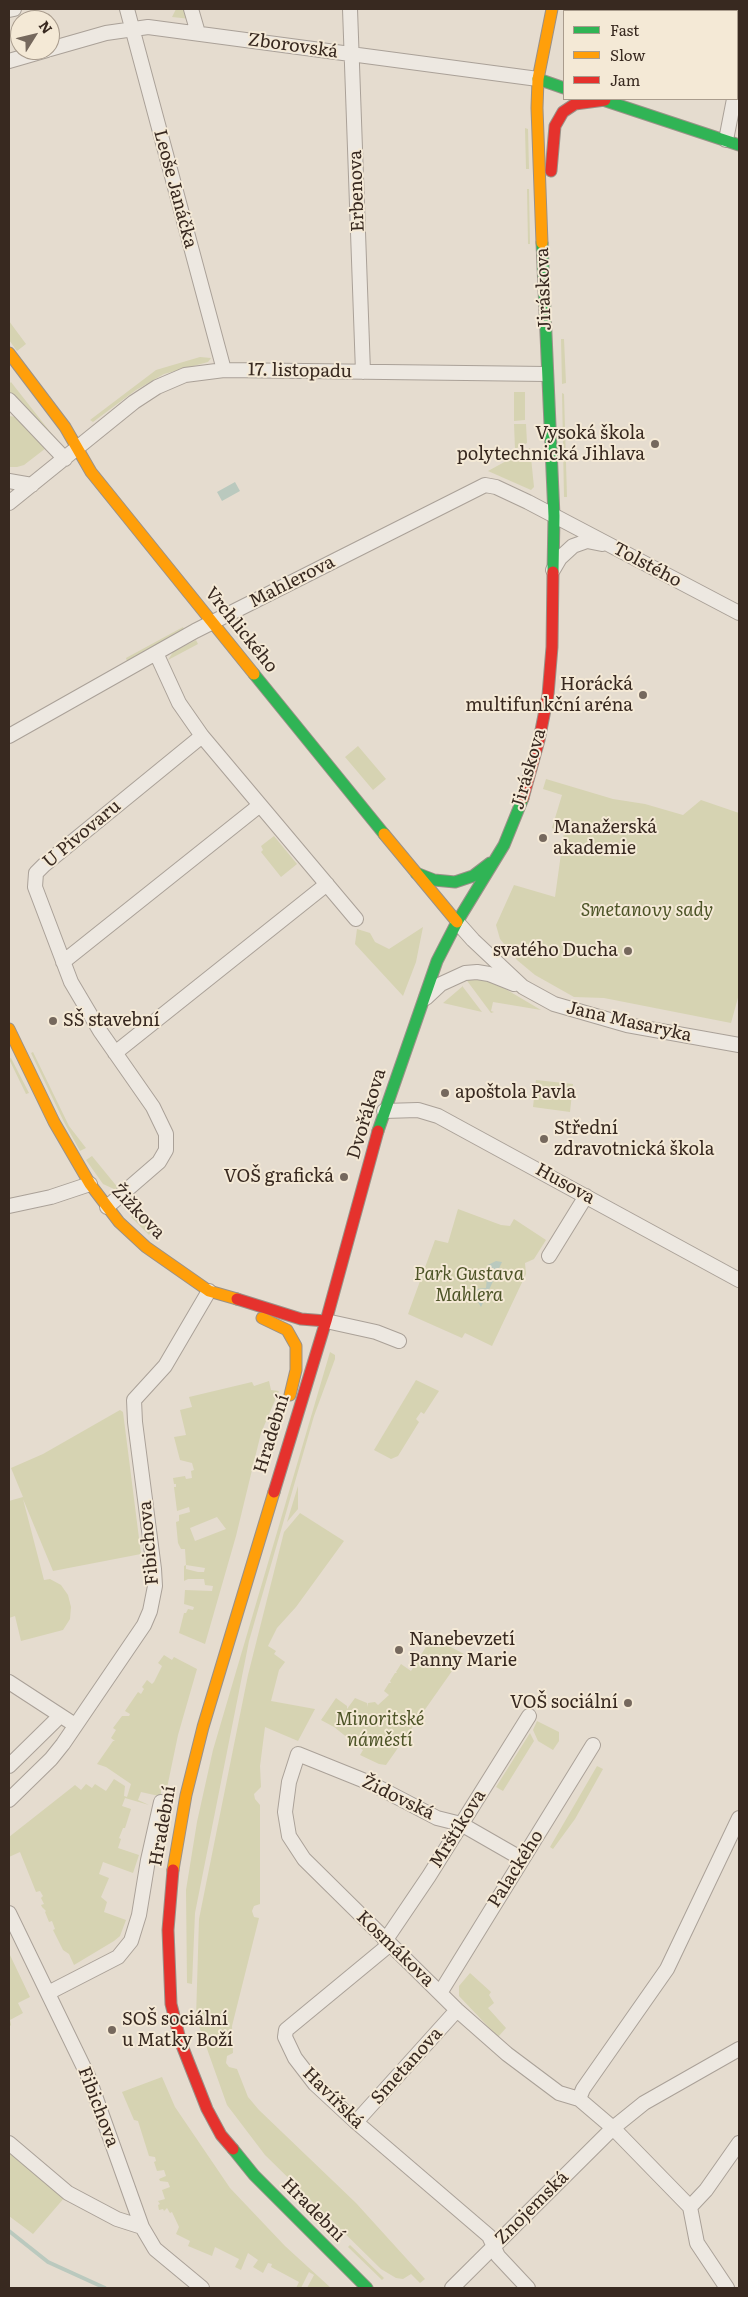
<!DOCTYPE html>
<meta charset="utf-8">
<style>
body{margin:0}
#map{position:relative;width:748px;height:2297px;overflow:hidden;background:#e5dccf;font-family:Literata,serif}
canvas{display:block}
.frame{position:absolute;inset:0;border:10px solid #382920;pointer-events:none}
.legend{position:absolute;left:563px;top:10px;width:175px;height:90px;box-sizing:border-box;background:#f4e9d6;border:1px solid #a99c8d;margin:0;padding:6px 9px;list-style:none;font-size:15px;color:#382920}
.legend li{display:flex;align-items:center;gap:10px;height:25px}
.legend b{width:25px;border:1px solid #a99c8d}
.north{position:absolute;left:10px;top:10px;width:50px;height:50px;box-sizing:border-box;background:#f4e9d6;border:1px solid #a99c8d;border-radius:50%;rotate:54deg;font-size:14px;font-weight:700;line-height:20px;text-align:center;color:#382920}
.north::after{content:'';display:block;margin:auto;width:18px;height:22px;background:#75685d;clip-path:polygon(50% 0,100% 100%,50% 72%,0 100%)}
</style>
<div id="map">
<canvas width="748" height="2297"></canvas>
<div class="frame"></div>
<ul class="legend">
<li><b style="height:6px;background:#30b455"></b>Fast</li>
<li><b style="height:6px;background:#ff9f0a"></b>Slow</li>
<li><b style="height:6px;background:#e5322d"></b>Jam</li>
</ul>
<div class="north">N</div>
</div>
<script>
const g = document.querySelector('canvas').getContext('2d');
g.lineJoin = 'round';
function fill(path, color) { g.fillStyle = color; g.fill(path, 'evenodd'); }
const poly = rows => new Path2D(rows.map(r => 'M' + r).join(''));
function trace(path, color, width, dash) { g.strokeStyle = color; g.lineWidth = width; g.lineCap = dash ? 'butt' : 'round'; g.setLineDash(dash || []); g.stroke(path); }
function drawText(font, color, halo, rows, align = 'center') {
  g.font = font + ' Literata,serif'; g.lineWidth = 4; g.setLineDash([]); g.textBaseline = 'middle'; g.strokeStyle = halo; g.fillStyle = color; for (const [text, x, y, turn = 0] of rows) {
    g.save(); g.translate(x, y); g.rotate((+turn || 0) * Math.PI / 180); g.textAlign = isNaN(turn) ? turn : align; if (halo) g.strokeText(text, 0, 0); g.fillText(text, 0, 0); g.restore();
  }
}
const green = poly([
 [176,9,188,9,191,19,172,17],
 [525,128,528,129,529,169,526,169],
 [527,189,529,189,530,244,528,244],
 [9,321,26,344,17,351,9,340],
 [561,339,564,339,566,383,562,384],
 [200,357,211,358,208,362,164,374,136,390,93,422,90,420,156,370],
 [11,382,55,438,53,439,9,393,9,384],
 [514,392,525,392,525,420,514,421],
 [562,393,564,394,567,497,564,497],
 [9,416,16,417,46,448,24,465,17,467,9,467],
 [514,424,526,424,527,443,515,449],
 [530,448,534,487,531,490,488,471],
 [183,627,184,629,127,661,126,658],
 [196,640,198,644,168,660,173,652],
 [358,746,386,779,373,790,345,757],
 [546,779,613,799,645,804,683,815,701,800,739,813,739,994,731,1023,604,998,574,997,535,975,517,960,500,939,496,925,514,885,555,897,564,832,552,828,562,795,543,789],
 [274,836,297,864,281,877,261,852,263,850,261,846],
 [423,927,416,962,403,996,355,944,357,929,370,933,375,942,389,949],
 [465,978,480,978,497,984,541,1010,493,1002,491,1011,494,1012,491,1013],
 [463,986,463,987,482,1012,443,1003],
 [33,1052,69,1126,86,1148,80,1151,64,1122,31,1053],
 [11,1058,29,1093,26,1094,9,1059],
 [536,1080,573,1084,570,1112,533,1107],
 [92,1156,119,1189,114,1189,103,1184,86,1160],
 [458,1209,501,1225,510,1226,514,1219,546,1240,534,1259,525,1263,526,1274,492,1346,465,1333,462,1338,408,1314,435,1240,448,1243],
 [138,1211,154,1229,149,1235,131,1217],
 [330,1352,335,1355,335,1359,314,1416,249,1641,195,1913,192,1984,187,1983,186,1890,197,1822,213,1750],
 [416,1380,439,1391,424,1414,421,1412,416,1419,419,1422,398,1456,391,1459,374,1450],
 [269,1381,271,1390,279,1391,261,1433,236,1536,205,1644,179,1633,184,1613,186,1613,188,1609,193,1610,194,1607,184,1604,185,1590,212,1591,213,1586,205,1585,204,1579,188,1579,184,1581,184,1566,186,1565,186,1569,198,1572,204,1572,205,1568,186,1565,185,1549,181,1549,178,1543,176,1522,179,1521,179,1515,190,1512,189,1507,177,1511,174,1487,176,1487,176,1484,174,1484,173,1478,185,1476,186,1479,192,1478,191,1471,194,1470,192,1463,180,1460,174,1437,186,1435,180,1410,192,1407,189,1397,252,1382,254,1386],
 [217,1517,226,1529,195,1541,190,1528],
 [120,1410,123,1412,141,1554,53,1571,23,1499,44,1580,50,1579,61,1585,68,1595,71,1607,70,1619,63,1630,21,1641,15,1616,9,1618,9,1501,23,1497,11,1468,43,1454],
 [298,1486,298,1509,287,1522],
 [300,1513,344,1541,296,1607,277,1628,268,1646,276,1651,274,1654,285,1662,279,1670,271,1701,315,1709,298,1741,265,1727,260,1766,261,1787,254,1794,255,1799,260,1805,260,1904,254,1906,252,1911,254,1917,259,1918,232,2026,233,2053,227,2056,226,2063,229,2067,237,2069,248,2097,259,2110,356,2203,425,2279,420,2283,411,2274,403,2279,396,2278,381,2269,265,2155,227,2105,196,2018,199,1919,248,1675,284,1532],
 [432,1637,464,1654,386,1765,379,1764,360,1755,363,1750,334,1727,321,1720,336,1698,347,1706,347,1709,355,1698,367,1703,367,1707,368,1703,375,1702,378,1705,389,1695,384,1691,389,1683,391,1683,390,1681,395,1673,397,1673,396,1672,401,1664,411,1671],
 [164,1655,172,1660,174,1657,197,1669,178,1735,167,1788,161,1787,161,1794,159,1796,141,1792,138,1800,149,1805,125,1798,122,1806,131,1809,126,1825,125,1828,123,1828,119,1838,121,1839,118,1848,139,1855,133,1873,103,1862,99,1874,109,1878,101,1897,107,1902,104,1912,126,1920,120,1936,114,1941,74,1965,69,1954,63,1950,53,1930,55,1929,52,1921,49,1922,45,1912,46,1911,42,1907,41,1905,44,1904,41,1898,43,1896,40,1891,36,1892,20,1852,9,1857,9,1837,75,1785,81,1790,86,1784,92,1788,95,1784,106,1791,114,1779,125,1786,124,1796,127,1797,131,1784,106,1767,97,1764,113,1741,115,1741,111,1738,116,1730,113,1728,122,1716,129,1716,130,1714,125,1711,138,1692,141,1694,144,1689,142,1687,147,1680,152,1684,154,1682,162,1666,158,1663],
 [537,1721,559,1732,559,1741,553,1750,538,1741,533,1730],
 [530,1733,534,1741,503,1791,496,1787],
 [597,1766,603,1769,575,1819,553,1849,550,1847],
 [9,1953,30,1997,18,2003,23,2013,10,2020,11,2025,9,2027],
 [470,1973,491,1992,489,1995,494,2003,488,2008,506,2028,498,2037,459,1996,459,1986],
 [162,2077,175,2107,230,2188,285,2246,331,2288,307,2288,314,2275,309,2272,301,2288,296,2288,299,2282,271,2267,272,2264,268,2263,263,2273,253,2267,258,2260,248,2253,241,2270,235,2267,239,2259,215,2247,212,2256,188,2246,190,2241,176,2234,179,2227,172,2212,170,2213,167,2208,164,2211,163,2209,159,2210,158,2205,160,2204,158,2201,165,2199,162,2190,170,2187,168,2182,160,2181,159,2179,166,2176,164,2170,157,2171,154,2162,156,2161,155,2157,149,2156,138,2121,134,2120,122,2092],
 [9,2149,65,2197,33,2234,9,2216],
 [350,2245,384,2278,382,2280,348,2247]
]);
const water = poly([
 [235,482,240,491,222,501,217,492],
 [496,1261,502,1262,481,1307,472,1292,475,1289,486,1288,488,1265]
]);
const stream = poly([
 [9,2231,48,2262,105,2288]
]);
const street = poly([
 [127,9,224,370],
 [191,9,198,33],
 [350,9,363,372],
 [9,10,14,9],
 [50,49,106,33,148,27,538,79],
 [9,61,47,50],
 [737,87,739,74],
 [726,140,734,99],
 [9,400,65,459],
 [9,481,32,485],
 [9,503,134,402,157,387,185,375,224,370,546,374],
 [553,570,560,558,573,546,587,541,602,544],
 [156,653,179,703,202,736,356,919],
 [9,736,195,631,485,485,496,487,528,502,739,613],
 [457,922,473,940,523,987,554,1004,627,1025,739,1045],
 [63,962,260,805],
 [426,998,441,984,465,973,477,972,489,974,514,984],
 [115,1053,327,884],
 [384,1111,418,1110,438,1116,739,1280],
 [9,1206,51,1197,90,1184],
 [107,1207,159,1162,166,1150,166,1134,153,1107,100,1031,71,982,35,887,36,873,44,865,202,736],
 [549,1256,586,1196],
 [326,1321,376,1332,399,1341],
 [9,1682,75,1725],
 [9,1766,60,1716],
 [9,1800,51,1759,63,1744,144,1625,150,1611,155,1586,154,1569,135,1422,134,1400,165,1366,209,1291],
 [522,1859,461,1824,437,1818,370,1783,298,1754,289,1782,285,1812,289,1836,304,1859,457,2010,507,2054,559,2093,579,2099],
 [9,1913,88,2076,142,2227,155,2249,202,2288],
 [385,1941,429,1876,529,1716],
 [389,1945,286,2030,285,2037,295,2058,315,2084,356,2122,489,2236,498,2256,528,2288],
 [48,1993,118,1957,131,1941,139,1915,148,1860,161,1802],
 [440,1993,593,1745],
 [356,2122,457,2010],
 [9,2143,68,2193,117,2219,142,2227],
 [690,2207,613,2128,579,2099,583,2089,667,1969,739,1818],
 [690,2207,697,2243,727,2288],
 [690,2207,706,2190,739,2143],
 [452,2288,613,2128,644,2103,739,2049]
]);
const fast = poly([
 [538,79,564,88],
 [600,99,739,145],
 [542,243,554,516,553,572],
 [254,674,384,834],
 [416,873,434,880,455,882,473,876,490,863],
 [378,1131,437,961,457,922,504,845,523,798],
 [233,2149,254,2175,367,2288]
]);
const slow = poly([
 [542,243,537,108,538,79,552,9],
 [9,353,65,427,91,472,254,674],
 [384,834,457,922],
 [9,1029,54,1122,90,1184,119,1222,146,1247,209,1291,237,1299],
 [262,1318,287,1330,296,1346,296,1370,290,1395],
 [173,1870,186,1795,203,1727,274,1492]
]);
const jam = poly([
 [551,171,555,126,563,112,575,104,605,100],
 [523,798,539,740,548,695,552,647,553,572],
 [237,1299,301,1319,326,1321],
 [274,1492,326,1321,378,1131],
 [173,1870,168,1930,171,2004,181,2043,207,2109,221,2135,233,2149]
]);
const markers = [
 [655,444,5,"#75685d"],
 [643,695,5,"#75685d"],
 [543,838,5,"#75685d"],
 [628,951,5,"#75685d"],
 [53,1021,5,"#75685d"],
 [445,1093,5,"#75685d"],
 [544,1139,5,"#75685d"],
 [344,1177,5,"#75685d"],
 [399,1650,5,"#75685d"],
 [628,1703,5,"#75685d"],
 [112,2030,5,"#75685d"]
];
const streetNames = [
 ["Zborovská",293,46,8],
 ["Leoše Janáčka",175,189,75],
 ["Erbenova",357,191,-92],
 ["Jiráskova",544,289,-92],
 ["17. listopadu",300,371,1],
 ["Tolstého",647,565,28],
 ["Mahlerova",292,582,-27],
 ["Vrchlického",241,630,51],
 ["Jiráskova",529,769,-74],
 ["U Pivovaru",82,834,-40],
 ["Jana Masaryka",629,1022,13],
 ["Dvořákova",367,1114,-73],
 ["Husova",565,1184,29],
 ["Žižkova",138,1212,46],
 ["Hradební",272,1434,-73],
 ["Fibichova",149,1543,-95],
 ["Židovská",398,1798,26],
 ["Hradební",163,1826,-80],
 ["Mrštíkova",458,1829,-58],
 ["Palackého",516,1869,-58],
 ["Kosmákova",395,1949,44],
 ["Smetanova",407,2066,-48],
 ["Havířská",333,2098,45],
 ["Fibichova",98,2107,69],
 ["Znojemská",532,2208,-45],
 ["Hradební",313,2210,45]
];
const poiNames = [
 ["Vysoká škola",645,434,"right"],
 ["polytechnická Jihlava",645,455,"right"],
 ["Horácká",633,685,"right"],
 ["multifunkční aréna",633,706,"right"],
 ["Manažerská",553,828],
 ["akademie",553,849],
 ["svatého Ducha",618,951,"right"],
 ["SŠ stavební",63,1021],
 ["apoštola Pavla",455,1093],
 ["Střední",554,1129],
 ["zdravotnická škola",554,1150],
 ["VOŠ grafická",334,1177,"right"],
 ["Nanebevzetí",409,1640],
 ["Panny Marie",409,1661],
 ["VOŠ sociální",618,1703,"right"],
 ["SOŠ sociální",122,2020],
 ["u Matky Boží",122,2041]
];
const parkNames = [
 ["Smetanovy sady",647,911],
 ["Park Gustava",469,1275],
 ["Mahlera",469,1296],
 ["Minoritské",380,1720],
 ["náměstí",380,1741]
];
fill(green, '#d6d3b2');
fill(water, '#bac9be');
trace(stream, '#bac9be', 4);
trace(street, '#aaa198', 16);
trace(fast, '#9a9188', 13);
trace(slow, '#9a9188', 13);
trace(jam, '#9a9188', 13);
trace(street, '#ede8e1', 14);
trace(fast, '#30b455', 11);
trace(slow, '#ff9f0a', 11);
trace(jam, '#e5322d', 11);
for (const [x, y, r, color] of markers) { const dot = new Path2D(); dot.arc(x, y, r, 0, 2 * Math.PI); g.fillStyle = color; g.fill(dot); trace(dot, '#f4e9d6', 2); }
drawText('18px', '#382920', '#f4e9d6', streetNames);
drawText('18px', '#382920', '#f4e9d6', poiNames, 'left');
drawText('italic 18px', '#4d5427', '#f4e9d6', parkNames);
</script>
